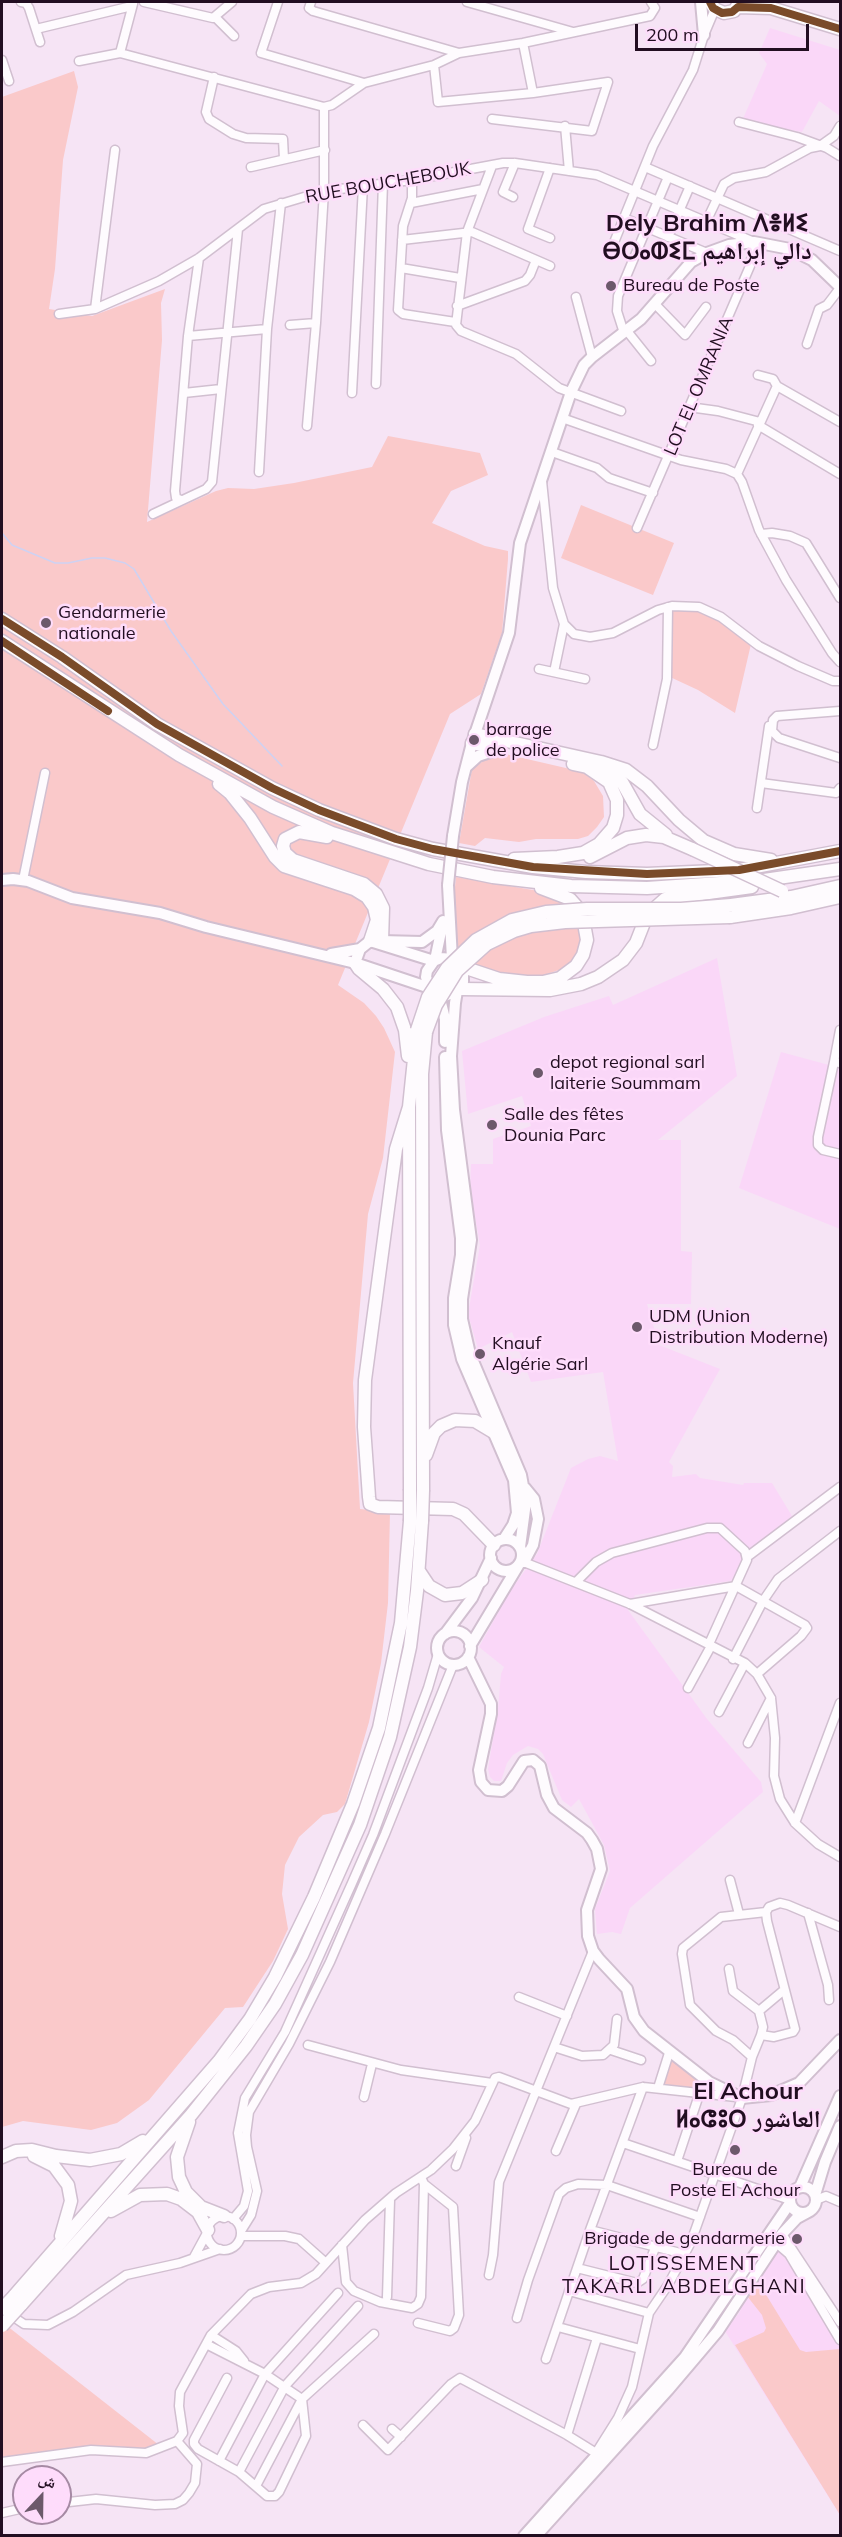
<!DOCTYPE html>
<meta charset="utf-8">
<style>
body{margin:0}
#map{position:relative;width:842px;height:2537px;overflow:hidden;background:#f6e4f5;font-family:Mulish,"Noto Naskh Arabic",sans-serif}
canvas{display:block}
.frame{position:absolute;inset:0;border:3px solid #220e21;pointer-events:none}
.north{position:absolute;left:12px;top:2465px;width:60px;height:60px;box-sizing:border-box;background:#fedcfb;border:2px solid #a68aa4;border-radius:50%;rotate:22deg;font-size:16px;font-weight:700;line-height:24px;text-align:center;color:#220e21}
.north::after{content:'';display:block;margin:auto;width:21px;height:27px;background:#6c596b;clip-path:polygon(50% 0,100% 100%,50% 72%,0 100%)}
.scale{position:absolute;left:635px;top:24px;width:174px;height:27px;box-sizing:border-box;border:3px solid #220e21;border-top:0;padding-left:8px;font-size:18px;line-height:21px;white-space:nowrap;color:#220e21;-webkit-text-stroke:4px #fedcfb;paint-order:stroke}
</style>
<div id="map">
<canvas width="842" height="2537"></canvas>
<div class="frame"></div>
<div class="north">ش</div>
<div class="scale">200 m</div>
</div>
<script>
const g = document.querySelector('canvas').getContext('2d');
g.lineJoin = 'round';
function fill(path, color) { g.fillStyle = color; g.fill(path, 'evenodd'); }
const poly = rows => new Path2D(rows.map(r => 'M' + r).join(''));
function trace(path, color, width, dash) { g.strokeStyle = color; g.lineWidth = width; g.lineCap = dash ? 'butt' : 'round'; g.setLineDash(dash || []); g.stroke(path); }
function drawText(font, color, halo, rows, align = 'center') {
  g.font = font + ' Mulish,"Noto Naskh Arabic","Noto Sans Tifinagh",sans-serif'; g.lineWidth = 5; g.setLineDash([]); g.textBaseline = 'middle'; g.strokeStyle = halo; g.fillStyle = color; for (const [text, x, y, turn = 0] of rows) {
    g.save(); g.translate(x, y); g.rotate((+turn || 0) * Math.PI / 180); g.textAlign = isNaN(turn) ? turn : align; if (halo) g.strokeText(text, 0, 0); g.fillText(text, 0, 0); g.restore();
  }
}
const built = poly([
 [770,28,840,50,840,116,819,101,802,132,742,121,767,64,759,53],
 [717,958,737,1076,658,1140,681,1140,681,1251,692,1252,691,1304,647,1304,659,1345,720,1369,669,1462,673,1466,672,1477,696,1474,700,1478,743,1485,744,1483,772,1483,792,1516,750,1552,731,1581,635,1595,628,1610,707,1719,761,1782,763,1792,630,1908,621,1934,612,1932,597,1934,595,1909,610,1871,604,1845,579,1799,571,1807,562,1800,543,1754,538,1749,528,1746,513,1755,507,1763,501,1781,494,1781,490,1777,488,1769,498,1709,501,1674,504,1667,479,1647,510,1591,537,1554,571,1468,588,1459,600,1456,618,1461,603,1372,531,1382,512,1332,478,1349,468,1314,480,1245,470,1189,471,1164,493,1164,493,1139,531,1126,522,1096,468,1114,462,1051,544,1017,609,996,613,1005],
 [781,1052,840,1068,840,1229,739,1188],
 [777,2249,781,2250,840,2342,840,2515,725,2331,739,2313,747,2296]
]);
const green = poly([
 [74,71,78,87,63,160,55,269,49,309,92,316,165,289,161,303,162,340,147,522,216,491,228,488,254,489,294,483,372,467,388,436,480,453,488,475,451,491,432,523,485,546,508,551,508,559,502,633,481,694,450,714,338,985,364,1003,376,1016,384,1028,395,1052,383,1158,368,1214,353,1383,360,1509,390,1512,388,1603,381,1663,369,1722,345,1804,337,1812,323,1815,299,1837,285,1865,282,1894,288,1929,273,1961,243,2007,225,2008,149,2100,117,2123,91,2130,23,2121,2,2127,2,97],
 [581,505,674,543,653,595,561,558],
 [670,609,703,611,729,626,751,644,735,713,698,690,670,677],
 [501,753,583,772,594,781,603,796,604,817,597,827,588,836,578,839,536,839,519,842,485,838,475,846,459,843,472,769,493,754],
 [456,877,539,891,573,906,583,925,581,950,568,967,541,976,511,975,484,969,463,960,454,945,453,906],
 [672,2060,711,2090,666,2086,664,2081],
 [757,2280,800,2350,806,2352,840,2349,840,2515,735,2345,764,2332,766,2328,762,2315,747,2296],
 [2,2322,159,2445,144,2449,121,2448,2,2459]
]);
const stream = poly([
 [2,533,12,545,55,563,68,563,92,558,105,558,125,563,134,569,171,631,223,704,282,766]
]);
const minor = poly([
 [21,2,26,3,29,8,40,42],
 [144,2,213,18,232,2],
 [278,2,261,53,364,83],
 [311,2,309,8,313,11,459,53],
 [467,2,573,32],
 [215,17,234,36],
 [36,29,132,6],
 [523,43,533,93],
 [120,53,133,4],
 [2,60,9,81],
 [79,61,120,53,324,107,332,105,364,83,434,65,459,53,523,43,650,16,655,8,651,2],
 [434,65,438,102,533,93,608,82,592,131,492,119],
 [214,77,206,112,209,119,233,134,246,138,283,139,284,159],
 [739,122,797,137,827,148,840,156],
 [565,126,569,171],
 [492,166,467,232,456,325,461,331,516,354,559,388,621,411],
 [251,167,325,150],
 [645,167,840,251],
 [550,168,528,229,550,238],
 [412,180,412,198,403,226,398,310,403,314,455,322],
 [513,197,503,192,515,163],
 [411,203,483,189],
 [624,218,707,253],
 [706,222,724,184,734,178,766,172,810,148,820,146,834,136,840,126],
 [668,237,690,186],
 [402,240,472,232,550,266],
 [615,240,653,146,693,70,704,35,715,9],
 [401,268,460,278],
 [576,297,592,357],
 [655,304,685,335,706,307],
 [457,306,525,281,530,275,536,260],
 [95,309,115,150],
 [59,314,95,309,159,281,199,258,264,209,324,191,412,180,503,163,515,163,597,175,754,242,750,266,637,528],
 [290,325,316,323],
 [627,331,651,361],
 [624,333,617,311,618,296,668,177],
 [188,336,267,329],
 [807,344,819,309,827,305,840,288],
 [758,375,773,379,777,386],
 [376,384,383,183],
 [184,393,221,389],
 [352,393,363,186],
 [689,407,718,411,760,422],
 [562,418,681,460,726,469,737,474,742,482,759,530,786,580,832,653,840,662],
 [758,425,840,474],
 [307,426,316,323,324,191,324,107],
 [552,452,597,468,609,478,653,493],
 [259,472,267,329,281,203],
 [737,474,777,386,840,422],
 [542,481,553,588,564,624,574,634,590,637,613,633,658,610,672,606,699,607,721,617,759,646,798,666,833,681,840,681],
 [181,500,176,498,175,491,188,336,199,258],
 [153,514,206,489,212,482,238,229],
 [761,534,772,533,790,536,806,543,840,598],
 [539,669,585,679],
 [554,672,564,624],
 [840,711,777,716,773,720,772,731,779,738,840,758],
 [653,745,667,679,668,607],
 [761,783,836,793,840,788],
 [757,808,769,726],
 [23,880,45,773],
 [834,1062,840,1030],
 [840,1063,834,1062,818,1137,818,1145,823,1150,840,1154],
 [747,1557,840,1487],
 [521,1561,630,1604,745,1663,757,1674,771,1698,775,1738,774,1776,780,1799,795,1823,818,1844,840,1857],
 [577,1581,596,1562,612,1553,707,1528,720,1528,745,1551,747,1560,709,1644],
 [630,1604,736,1586,805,1625,807,1628,801,1636,757,1674],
 [733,1659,763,1601,778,1579,840,1531],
 [688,1688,711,1646],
 [719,1712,745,1663],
 [748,1743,771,1698],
 [795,1823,840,1703],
 [730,1880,739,1914],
 [808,1913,828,1985,829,2000],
 [519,1997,567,2016],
 [759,2011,784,1990],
 [761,2035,774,2037,793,2032,795,2029,767,1921,766,1912,769,1907,780,1903,788,1905,840,1927],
 [308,2045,401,2070,492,2083],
 [554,2047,582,2056,603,2055,614,2045,617,2019],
 [611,2050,641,2060],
 [752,2057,733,2040,716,2031,690,2005,682,1954,683,1948,721,1917,766,1912],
 [658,2088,669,2053],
 [364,2097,372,2064],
 [623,2143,790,2200],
 [556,2151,576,2104],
 [677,2161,700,2092],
 [456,2166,466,2138],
 [816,2200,826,2196,840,2202],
 '207 2233a17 17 0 1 1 34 0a17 17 0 1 1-34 0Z',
 [233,2219,244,2206,248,2191,238,2133,245,2098,285,2032,352,1883,373,1835,428,1688,438,1654],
 [590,2230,684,2254],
 [241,2231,251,2215,257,2191,247,2147,246,2135,249,2112,289,2044,330,1962,385,1834,453,1665],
 [782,2234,840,2322],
 [241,2236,285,2236,299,2239,326,2263],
 [775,2242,789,2254,840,2340],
 [342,2245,346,2282,354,2291,380,2302,412,2308,418,2304,421,2297,424,2184,421,2177],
 [194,2257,207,2233],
 [577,2268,637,2283,643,2279,655,2248],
 [489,2275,493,2255,499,2182,593,1951],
 [569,2291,649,2313],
 [387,2297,390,2200],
 [9,2314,24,2324,48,2325,73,2312,126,2275,180,2263,220,2249],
 [517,2318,528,2280,555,2205,559,2194,566,2188,578,2184,607,2185,700,2217],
 [418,2323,450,2331,454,2328,459,2315,453,2207,424,2184],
 [558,2327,640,2349],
 [211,2335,236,2351,244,2361],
 [206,2344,265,2374,302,2399,306,2436,279,2492,275,2496,267,2496,239,2472,198,2449,194,2444,194,2440,227,2378],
 [546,2359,590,2230,643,2087],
 [363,2425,388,2450,451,2384,460,2378,567,2435,596,2453,618,2418,632,2387,649,2313,668,2285,691,2242,742,2098,752,2057,761,2035,763,2027,759,2011,733,1991,729,1969],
 [392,2429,401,2437],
 [567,2435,597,2338],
 [177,2441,183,2433,179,2406,180,2392,211,2335,251,2294,269,2287,301,2283,316,2274,365,2220,396,2193,431,2170,453,2149,475,2121,495,2078,499,2077,571,2104,643,2087,736,2097],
 [219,2461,265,2374,338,2293],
 [2,2462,91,2450,146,2453,177,2441,197,2464,195,2483,189,2493,183,2500,175,2504,155,2505,96,2499,60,2503],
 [239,2472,285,2386,358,2306],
 [256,2486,302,2399,374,2334],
 [2,2513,24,2508]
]);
const major = poly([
 [701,2,704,35],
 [466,767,478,756,499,749],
 [453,836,462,782,472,743,509,633,520,543,571,392,584,365,592,357,641,319,691,262,707,253,729,245,754,242,790,249,812,260,840,287],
 [2,880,13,879,28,881,72,898,160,913,206,927,355,963,430,988],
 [448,885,452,959],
 [381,941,422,942,437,931,443,921],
 [331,954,360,949],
 [435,960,442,927],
 [355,963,360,949,370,941,434,961],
 [457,991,445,996,439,995,430,988,426,977,427,971,434,961,441,958,452,959,460,966,463,973,463,982,457,991,455,1003,451,1056,454,1110,471,1240,462,1299,462,1319,470,1354,521,1475,526,1502,520,1547],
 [439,995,445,1019,445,1042],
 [445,1057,447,1130,461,1238,461,1255,454,1298,454,1325,462,1359,514,1480,517,1513,513,1525,504,1539],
 '490 1555a16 16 0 1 1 32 0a16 16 0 1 1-32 0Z',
 [524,1562,533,1545,538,1519,534,1499,525,1488],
 '437 1648a17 17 0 1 1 34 0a17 17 0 1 1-34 0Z',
 [445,1634,472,1598,491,1558],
 [470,1646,518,1566],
 [468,1657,491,1704,491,1714,479,1770,481,1782,488,1790,502,1791,508,1786,524,1761,533,1760,540,1766,547,1795,554,1808,587,1833,592,1840,597,1849,601,1869,587,1910,588,1936,593,1951,599,1959,627,1989,634,2017,644,2031,709,2082,742,2098,771,2095,799,2083,840,2040],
 '790 2200a13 13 0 1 1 26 0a13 13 0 1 1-26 0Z',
 [800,2187,840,2096],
 [815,2195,825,2162,840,2126],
 [524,2536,685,2357,790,2203],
 [536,2536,668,2390,718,2331,782,2234,797,2218,808,2212]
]);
const highway = poly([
 [710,2,715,9,724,13,734,11,740,2],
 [738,7,771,8,840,29],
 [2,619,62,657,157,724,272,788,319,810,396,839,433,849,533,867,586,872,647,874,739,870,840,851],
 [2,641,179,755,273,807,332,833,429,864,493,877,571,886,647,888,764,880,840,869],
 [475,734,601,762,626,770,647,786,679,820,704,841,734,854,771,860],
 [472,743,498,748],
 [604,767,622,782,640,814,666,835],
 [219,784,230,793,250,818,275,857,284,866,354,889,367,897,374,907,377,920,370,941],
 [327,837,299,832,285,839,283,846,285,853,293,860,364,884,376,894,383,908,382,941],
 [590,857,627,838,646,835,664,837,692,849],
 [514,859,558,857,583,853,599,844,613,828,617,815,617,800,609,782,587,767,573,764],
 [731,905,791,897,840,886],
 [730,917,791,908,840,897],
 [355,963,359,969,383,989,397,1007,405,1030,408,1056],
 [460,966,499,979,527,982,543,982,560,978,576,966,583,955,587,940,583,918,578,908,570,899,541,888],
 [460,989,550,990,581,984,598,977,623,960,636,943,647,915,665,899,752,887],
 [409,1107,396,1149,365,1380,364,1427,369,1497,370,1504,378,1507,453,1509,464,1514,494,1545],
 [426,1455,434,1433,441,1426,455,1420,475,1421,495,1433],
 [410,1489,409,1107,417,1030],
 [423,1490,422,1074,426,1032],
 [419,1571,429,1586,445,1595,462,1593,482,1580],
 [189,2122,177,2157,179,2177,186,2192,201,2207,224,2216],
 [34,2156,54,2166,68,2185,71,2201,61,2236],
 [2,2157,16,2151,32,2150,56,2156,90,2160,121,2154,143,2141],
 [111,2211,140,2195,167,2194,181,2199,198,2212,208,2230],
 [14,2296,219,2061,250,2019,275,1977,314,1897,353,1804,379,1728,401,1623,410,1521],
 [21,2305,191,2115,246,2046,275,2004,302,1955,360,1825,390,1737,410,1647,417,1591,422,1521]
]);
const majorBridge = poly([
 [448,885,453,836]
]);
const highwayBridge = poly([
 [692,849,782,891],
 [417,1030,428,997,447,968,476,940,512,920,546,912,587,909,681,909,731,905],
 [426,1032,436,1005,457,971,487,944,514,931,531,926,565,922,730,917],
 [410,1521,410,1489],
 [422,1521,423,1490],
 [2,2309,14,2296],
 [2,2326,21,2305]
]);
const bus1 = poly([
 [710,2,713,8,722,13,732,12,738,7,771,8,840,29],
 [2,619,62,657,157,724,272,788,319,810,396,839,433,849,533,867,647,874,739,870,840,851],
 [2,641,108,711]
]);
const markers = [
 [611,286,6,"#6c596b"],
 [46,623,6,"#6c596b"],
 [474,740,6,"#6c596b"],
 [538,1073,6,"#6c596b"],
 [492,1125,6,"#6c596b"],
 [637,1327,6,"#6c596b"],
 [480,1354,6,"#6c596b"],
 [735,2150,6,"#6c596b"],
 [797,2239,6,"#6c596b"]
];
const streetNames = [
 ["RUE BOUCHEBOUK",388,183,-10],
 ["LOT EL OMRANIA",699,386,-67]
];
const poiNames = [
 ["Bureau de Poste",623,286],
 ["Gendarmerie",58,613],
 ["nationale",58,634],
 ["barrage",486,730],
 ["de police",486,751],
 ["depot regional sarl",550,1063],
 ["laiterie Soummam",550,1084],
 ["Salle des fêtes",504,1115],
 ["Dounia Parc",504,1136],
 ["UDM (Union",649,1317],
 ["Distribution Moderne)",649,1338],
 ["Knauf",492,1344],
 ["Algérie Sarl",492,1365],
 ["Bureau de",735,2170,"center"],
 ["Poste El Achour",735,2191,"center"],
 ["Brigade de gendarmerie",785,2239,"right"]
];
const neighbourhoodNames = [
 ["LOTISSEMENT",684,2264],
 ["TAKARLI ABDELGHANI",684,2287]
];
const districtNames = [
 ["Dely Brahim ⴷⴻⵍⵉ",707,224],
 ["ⴱⵔⴰⵀⵉⵎ دالي إبراهيم",707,252],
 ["El Achour",748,2092],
 ["ⵍⴰⵛⵓⵔ العاشور",748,2120]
];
fill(built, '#fad7f8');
fill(green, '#fac9ca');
trace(stream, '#ced2f3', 1.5);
trace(minor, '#d1bfd0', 11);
trace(major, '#d1bfd0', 14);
trace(highway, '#d1bfd0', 15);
trace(minor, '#fefbfe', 8);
trace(major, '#fefbfe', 10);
trace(highway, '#fefbfe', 12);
trace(majorBridge, '#d1bfd0', 14, []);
trace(highwayBridge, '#d1bfd0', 15, []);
trace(majorBridge, '#fefbfe', 10);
trace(highwayBridge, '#fefbfe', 12);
trace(bus1, '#7a4b2a', 8);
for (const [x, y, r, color] of markers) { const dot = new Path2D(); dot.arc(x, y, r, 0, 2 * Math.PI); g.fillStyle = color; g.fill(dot); trace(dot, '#fedcfb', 2); }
drawText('18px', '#220e21', '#fedcfb', streetNames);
drawText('18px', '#220e21', '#fedcfb', poiNames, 'left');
g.letterSpacing = '1.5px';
drawText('20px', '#220e21', '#fedcfb', neighbourhoodNames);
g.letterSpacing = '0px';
drawText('bold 24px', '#220e21', '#fedcfb', districtNames);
</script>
